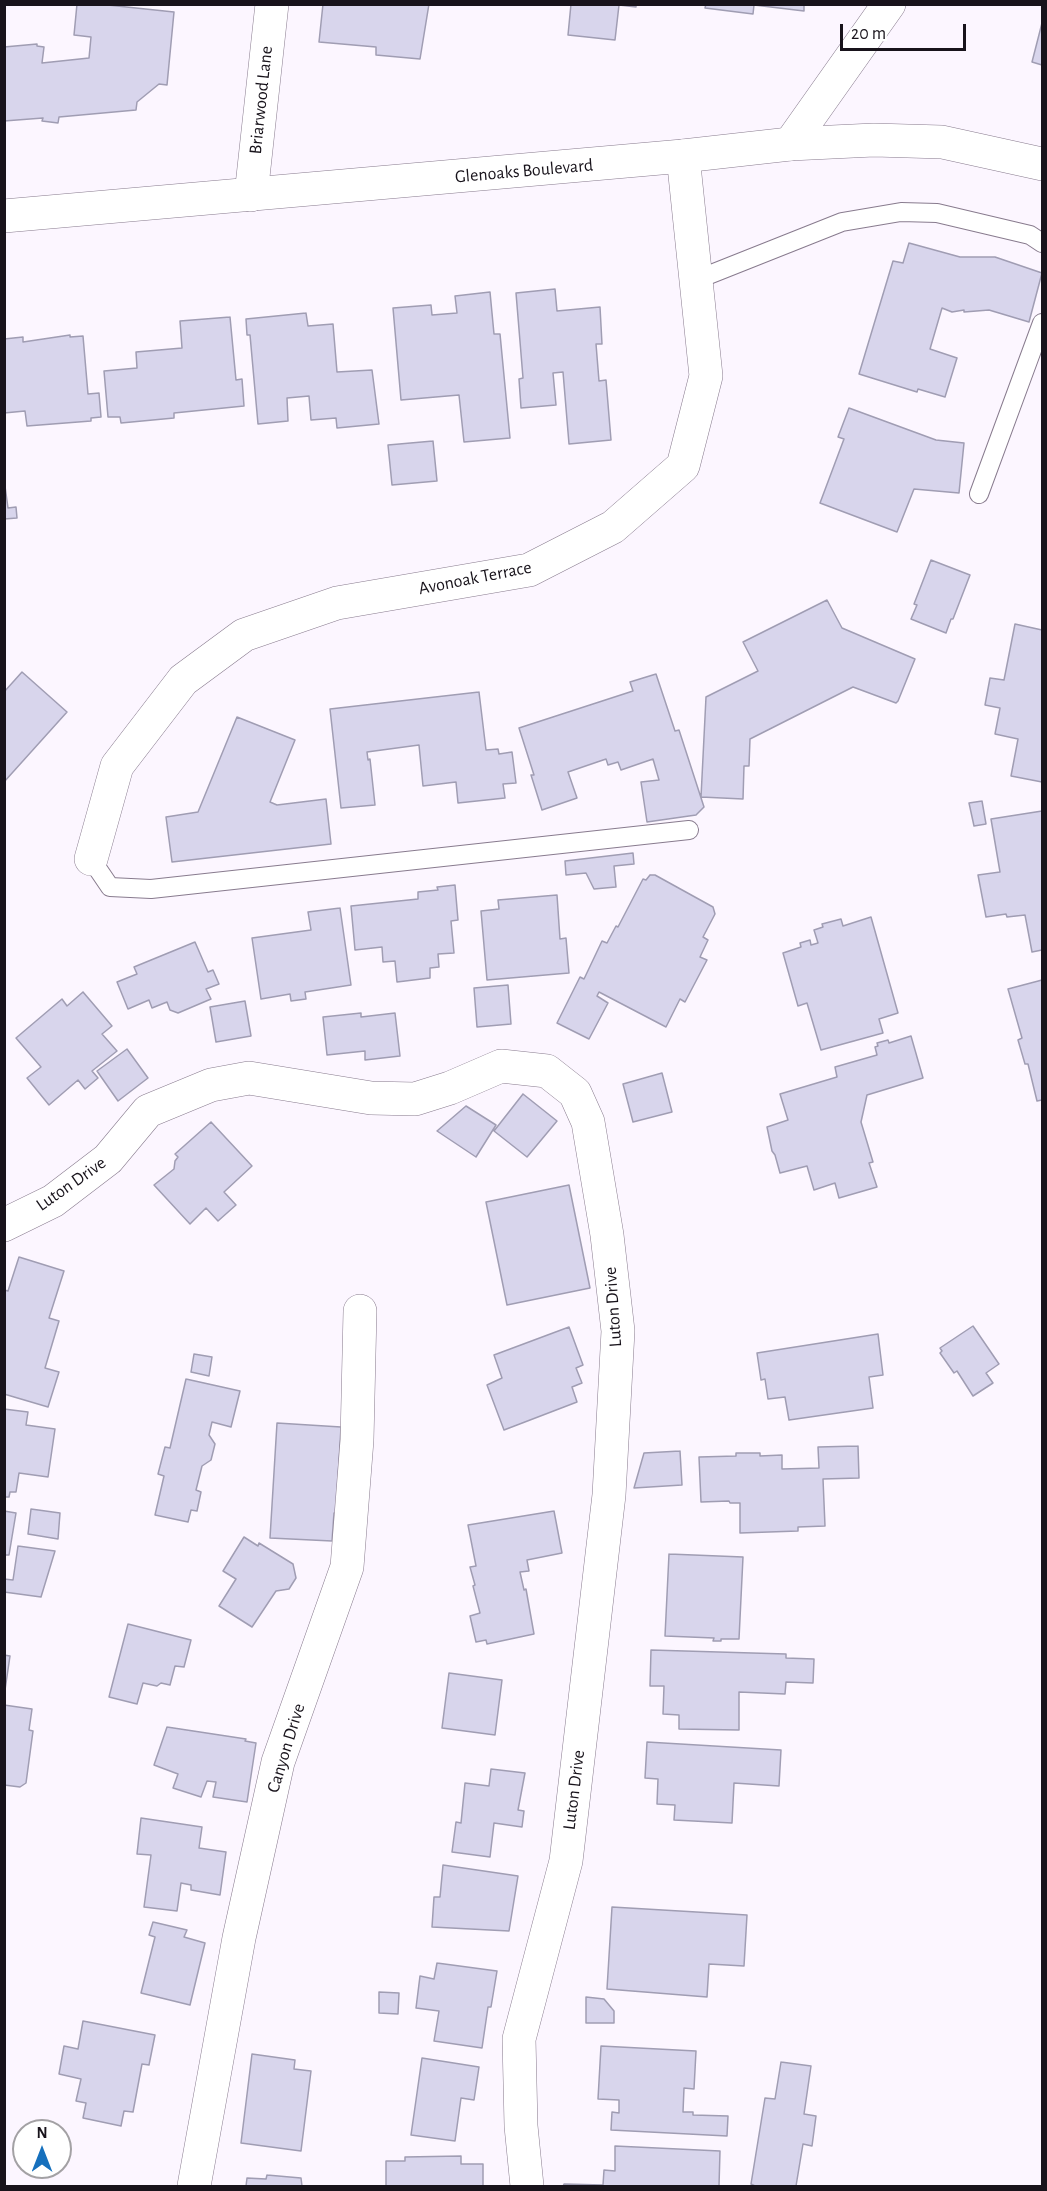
<!DOCTYPE html>
<style>
body{margin:0}
#map{position:relative;width:1047px;height:2191px;overflow:hidden;background:#fcf6ff;font-family:"Alegreya Sans",sans-serif}
canvas{display:block}
.frame{position:absolute;inset:0;border:6px solid #18131b;pointer-events:none}
.north{position:absolute;left:12px;top:2119px;width:60px;height:60px;box-sizing:border-box;background:#fff;border:2px solid #a3a1a4;border-radius:50%;rotate:0deg;font-size:16px;font-weight:700;line-height:24px;text-align:center;color:#18131b}
.north::after{content:'';display:block;margin:auto;width:21px;height:27px;background:#1670bd;clip-path:polygon(50% 0,100% 100%,50% 72%,0 100%)}
.scale{position:absolute;left:840px;top:24px;width:126px;height:27px;box-sizing:border-box;border:3px solid #18131b;border-top:0;padding-left:8px;font-size:18px;line-height:21px;white-space:nowrap;color:#18131b;-webkit-text-stroke:4px #fff;paint-order:stroke}
</style>
<div id="map">
<canvas width="1047" height="2191"></canvas>
<div class="frame"></div>
<div class="north">N</div>
<div class="scale">20 m</div>
</div>
<script>
const g = document.querySelector('canvas').getContext('2d');
g.lineJoin = 'round';
function fill(path, color) { g.fillStyle = color; g.fill(path, 'evenodd'); }
const poly = rows => new Path2D(rows.map(r => 'M' + r).join(''));
function trace(path, color, width, dash) { g.strokeStyle = color; g.lineWidth = width; g.lineCap = dash ? 'butt' : 'round'; g.setLineDash(dash || []); g.stroke(path); }
function drawText(font, color, halo, rows, align = 'center') {
  g.font = font + ' "Alegreya Sans",sans-serif'; g.lineWidth = 6; g.setLineDash([]); g.textBaseline = 'middle'; g.strokeStyle = halo; g.fillStyle = color; for (const [text, x, y, turn = 0] of rows) {
    g.save(); g.translate(x, y); g.rotate((+turn || 0) * Math.PI / 180); g.textAlign = isNaN(turn) ? turn : align; if (halo) g.strokeText(text, 0, 0); g.fillText(text, 0, 0); g.restore();
  }
}
const building = poly([
 [77,4,98,4,174,12,167,85,159,84,137,102,136,110,59,117,58,123,42,121,43,118,4,121,4,47,37,44,37,46,44,47,42,63,89,58,91,37,74,35,77,4],
 [323,4,429,4,420,59,376,55,376,47,319,42,323,4],
 [571,4,636,4,636,7,619,5,615,40,568,35,571,4],
 [706,4,804,4,804,11,754,5,753,14,705,8,706,4],
 [1042,23,1042,65,1032,62,1042,23],
 [909,243,960,257,995,257,1042,273,1029,322,989,310,964,312,964,310,952,312,942,308,930,349,957,358,945,397,918,389,917,392,859,374,893,261,903,263,909,243],
 [555,289,557,311,600,307,602,344,596,344,599,381,606,380,611,440,569,444,563,372,553,373,556,405,521,408,519,379,523,378,516,293,555,289],
 [490,292,494,334,500,334,510,438,464,442,459,395,401,400,393,308,431,305,432,315,457,313,455,296,490,292],
 [306,313,308,326,333,324,337,372,372,370,379,424,337,428,336,418,311,420,309,396,287,398,288,421,258,424,250,335,247,335,246,319,306,313],
 [230,317,236,380,242,379,244,406,174,413,174,418,121,423,120,417,108,417,104,371,137,368,136,352,182,348,180,321,230,317],
 [70,335,70,337,83,336,88,394,99,393,101,417,91,418,91,421,27,426,25,411,4,413,4,339,23,337,23,342,70,335],
 [849,408,936,440,964,443,959,493,914,489,897,532,820,503,844,439,838,437,849,408],
 [433,441,437,481,392,485,388,445,433,441],
 [4,479,8,508,16,507,17,518,4,519,4,479],
 [931,560,970,575,953,619,951,619,946,633,911,619,917,605,914,604,931,560],
 [827,600,842,628,915,659,898,701,896,703,853,687,750,739,749,766,744,766,743,799,701,797,706,697,758,671,743,642,827,600],
 [1015,624,1042,630,1042,782,1011,776,1018,739,995,734,1000,708,985,705,990,678,1004,680,1015,624],
 [22,672,67,712,4,782,4,692,22,672],
 [656,674,675,731,679,730,704,807,696,815,647,822,641,782,659,780,653,759,621,770,618,762,608,765,606,759,568,772,577,798,542,810,531,775,534,775,519,728,633,691,630,682,656,674],
 [479,692,486,750,498,749,499,754,512,752,516,783,503,784,505,798,458,803,456,782,423,786,419,745,367,752,368,760,370,759,375,805,341,808,330,709,479,692],
 [237,717,295,740,270,802,277,805,326,799,331,844,172,862,166,817,198,812,237,717],
 [982,801,986,824,974,826,969,803,982,801],
 [1042,811,1042,950,1032,952,1025,915,1007,917,1006,914,986,917,978,875,1000,872,991,819,1042,811],
 [633,853,634,864,614,866,616,887,594,889,586,873,566,875,565,861,633,853],
 [650,875,655,875,713,907,715,914,703,937,708,940,700,957,707,960,685,1002,680,999,666,1027,599,992,597,996,608,1003,589,1039,557,1023,580,977,584,979,602,941,607,943,616,926,618,927,643,879,646,880,650,875],
 [455,885,458,920,451,921,454,953,438,954,439,967,430,968,430,978,397,982,395,961,383,962,382,947,355,950,351,906,418,899,418,892,438,890,437,887,455,885],
 [557,895,560,939,566,938,569,973,487,980,481,911,499,909,498,900,557,895],
 [340,908,351,985,305,992,306,999,291,1001,290,994,261,999,252,938,311,930,308,912,340,908],
 [871,917,898,1013,879,1019,883,1033,821,1050,807,1003,798,1006,783,953,801,947,800,943,810,940,811,945,818,943,814,930,823,927,822,924,841,919,843,926,871,917],
 [195,942,208,972,213,970,219,984,206,989,211,999,178,1013,170,1010,167,1002,152,1008,149,1000,128,1009,117,982,137,974,134,967,195,942],
 [1042,980,1042,1100,1037,1101,1028,1064,1025,1064,1018,1040,1022,1038,1008,989,1042,980],
 [508,985,511,1024,477,1027,474,988,508,985],
 [83,992,112,1026,102,1034,117,1051,92,1071,98,1078,85,1089,78,1080,49,1105,27,1078,41,1067,16,1038,62,999,67,1006,83,992],
 [245,1001,251,1036,216,1042,210,1007,245,1001],
 [361,1013,361,1017,395,1013,400,1056,365,1060,365,1051,327,1055,323,1017,361,1013],
 [911,1036,923,1078,867,1095,861,1122,873,1162,869,1163,877,1187,839,1198,835,1183,814,1190,807,1166,780,1173,775,1155,772,1151,767,1127,788,1120,780,1094,837,1077,835,1067,877,1055,875,1047,878,1046,877,1043,888,1040,889,1043,911,1036],
 [127,1049,148,1078,118,1101,97,1071,127,1049],
 [662,1073,672,1112,633,1122,623,1084,662,1073],
 [523,1094,557,1121,527,1157,494,1131,523,1094],
 [466,1106,496,1125,476,1157,437,1131,466,1106],
 [211,1122,252,1166,224,1192,236,1205,218,1221,206,1208,190,1224,154,1185,174,1169,175,1161,178,1157,175,1154,211,1122],
 [569,1185,590,1288,507,1305,486,1202,569,1185],
 [19,1257,64,1271,49,1318,59,1321,45,1368,59,1372,48,1407,4,1394,4,1290,8,1291,19,1257],
 [973,1326,999,1364,986,1373,993,1383,973,1396,957,1371,954,1373,940,1353,942,1351,940,1348,973,1326],
 [569,1327,583,1365,576,1368,582,1383,572,1387,577,1402,504,1430,487,1385,502,1378,494,1355,569,1327],
 [878,1334,883,1375,869,1377,873,1408,789,1420,785,1397,768,1399,765,1379,761,1380,757,1353,878,1334],
 [194,1354,212,1357,209,1376,191,1372,194,1354],
 [186,1379,240,1391,231,1427,212,1422,209,1435,215,1444,211,1460,202,1466,196,1490,201,1492,197,1511,191,1510,188,1522,155,1515,164,1476,158,1474,165,1447,170,1448,186,1379],
 [4,1409,28,1412,26,1425,55,1429,48,1477,19,1473,16,1492,10,1492,9,1497,4,1497,4,1409],
 [277,1423,341,1427,336,1513,334,1513,332,1541,270,1538,277,1423],
 [858,1446,859,1478,823,1479,825,1526,798,1527,798,1531,740,1533,740,1503,730,1503,729,1501,701,1502,699,1457,736,1456,736,1453,760,1453,760,1456,782,1455,782,1469,819,1468,818,1447,858,1446],
 [680,1451,682,1485,634,1488,644,1453,680,1451],
 [31,1509,60,1513,58,1539,28,1534,31,1509],
 [4,1511,16,1513,9,1555,5,1555,4,1560,4,1511],
 [554,1511,562,1553,527,1560,529,1571,520,1572,524,1590,526,1589,534,1634,487,1644,486,1640,476,1642,470,1616,480,1613,473,1586,475,1585,470,1567,476,1566,468,1525,554,1511],
 [244,1537,258,1546,259,1543,293,1564,296,1578,289,1589,276,1591,252,1627,219,1606,236,1579,223,1571,244,1537],
 [18,1546,55,1551,41,1597,4,1592,4,1579,13,1580,18,1546],
 [669,1554,743,1557,739,1639,721,1639,721,1641,713,1641,714,1638,665,1636,669,1554],
 [128,1624,191,1640,184,1667,175,1666,170,1685,161,1683,157,1686,143,1683,137,1704,109,1697,128,1624],
 [651,1650,786,1654,786,1658,814,1659,813,1683,786,1682,785,1694,739,1692,739,1730,679,1729,679,1715,663,1714,664,1686,650,1686,651,1650],
 [4,1655,10,1656,5,1690,4,1690,4,1655],
 [449,1673,502,1680,495,1735,442,1728,449,1673],
 [4,1705,32,1709,29,1730,33,1731,26,1783,20,1787,4,1785,4,1705],
 [167,1727,246,1739,245,1741,256,1743,247,1802,213,1797,216,1782,207,1781,201,1797,173,1788,178,1774,154,1765,167,1727],
 [647,1742,781,1750,779,1786,734,1783,732,1823,674,1820,675,1805,657,1804,658,1779,645,1778,647,1742],
 [491,1769,525,1773,518,1810,524,1811,522,1827,494,1823,490,1857,452,1852,456,1822,461,1823,465,1783,489,1786,491,1769],
 [141,1818,202,1827,199,1848,226,1852,220,1895,191,1890,191,1885,181,1883,177,1911,144,1907,151,1855,137,1854,141,1818],
 [443,1865,518,1876,509,1931,432,1927,434,1897,440,1897,443,1865],
 [612,1907,747,1915,744,1966,709,1964,707,1997,607,1989,612,1907],
 [153,1922,187,1930,184,1937,205,1943,190,2005,141,1993,155,1937,149,1935,153,1922],
 [437,1963,497,1971,491,2007,488,2007,482,2048,434,2041,439,2011,416,2008,420,1976,434,1979,437,1963],
 [379,1992,399,1993,398,2014,379,2013,379,1992],
 [586,1997,604,1999,614,2011,614,2023,586,2023,586,1997],
 [83,2021,155,2035,149,2065,142,2064,133,2112,124,2111,121,2126,83,2118,86,2103,76,2101,81,2079,59,2074,64,2046,78,2049,83,2021],
 [601,2046,696,2051,694,2089,684,2088,683,2112,693,2112,693,2115,728,2116,727,2136,611,2130,612,2112,619,2113,619,2100,598,2099,601,2046],
 [252,2054,295,2060,294,2069,311,2071,301,2151,241,2143,252,2054],
 [422,2058,479,2067,474,2100,461,2098,455,2141,411,2135,422,2058],
 [781,2062,811,2066,804,2114,816,2116,812,2146,803,2144,796,2186,755,2186,751,2184,765,2098,775,2099,781,2062],
 [615,2146,720,2151,719,2186,563,2186,564,2184,603,2185,604,2170,615,2171,615,2146],
 [461,2156,461,2164,483,2164,483,2186,386,2186,386,2161,405,2161,405,2157,461,2156],
 [267,2175,301,2178,302,2186,246,2186,247,2178,266,2179,267,2175]
]);
const lane = poly([
 [696,280,842,222,901,212,937,213,1030,235,1042,243],
 [979,494,1042,323],
 [91,859,110,887,151,889,689,830]
]);
const street = poly([
 [790,144,889,4],
 [251,195,272,4],
 [91,859,117,766,183,680,244,635,337,603,529,570,613,527,683,466,706,376,683,156],
 [4,1225,53,1201,108,1159,148,1111,211,1085,249,1078,371,1098,415,1099,450,1088,501,1066,547,1071,575,1093,588,1122,607,1235,618,1331,609,1495,566,1861,519,2039,521,2126,527,2186],
 [194,2186,239,1938,278,1762,347,1567,357,1440,360,1311]
]);
const secondary = poly([
 [4,216,683,156,790,144,874,140,942,142,1042,164]
]);
const streetNames = [
 ["Briarwood Lane",261,100,-84],
 ["Glenoaks Boulevard",524,171,-5],
 ["Avonoak Terrace",475,578,-11],
 ["Luton Drive",71,1184,-35],
 ["Luton Drive",613,1307,-94],
 ["Canyon Drive",286,1748,-73],
 ["Luton Drive",574,1790,-83]
];
fill(building, '#d8d5ec');
trace(building, '#a09db3', 1.5);
trace(lane, '#887b8e', 20);
trace(street, '#887b8e', 34);
trace(secondary, '#887b8e', 34);
trace(lane, '#fff', 18);
trace(street, '#fff', 33);
trace(secondary, '#fff', 33);
drawText('18px', '#18131b', '#fff', streetNames);
</script>
